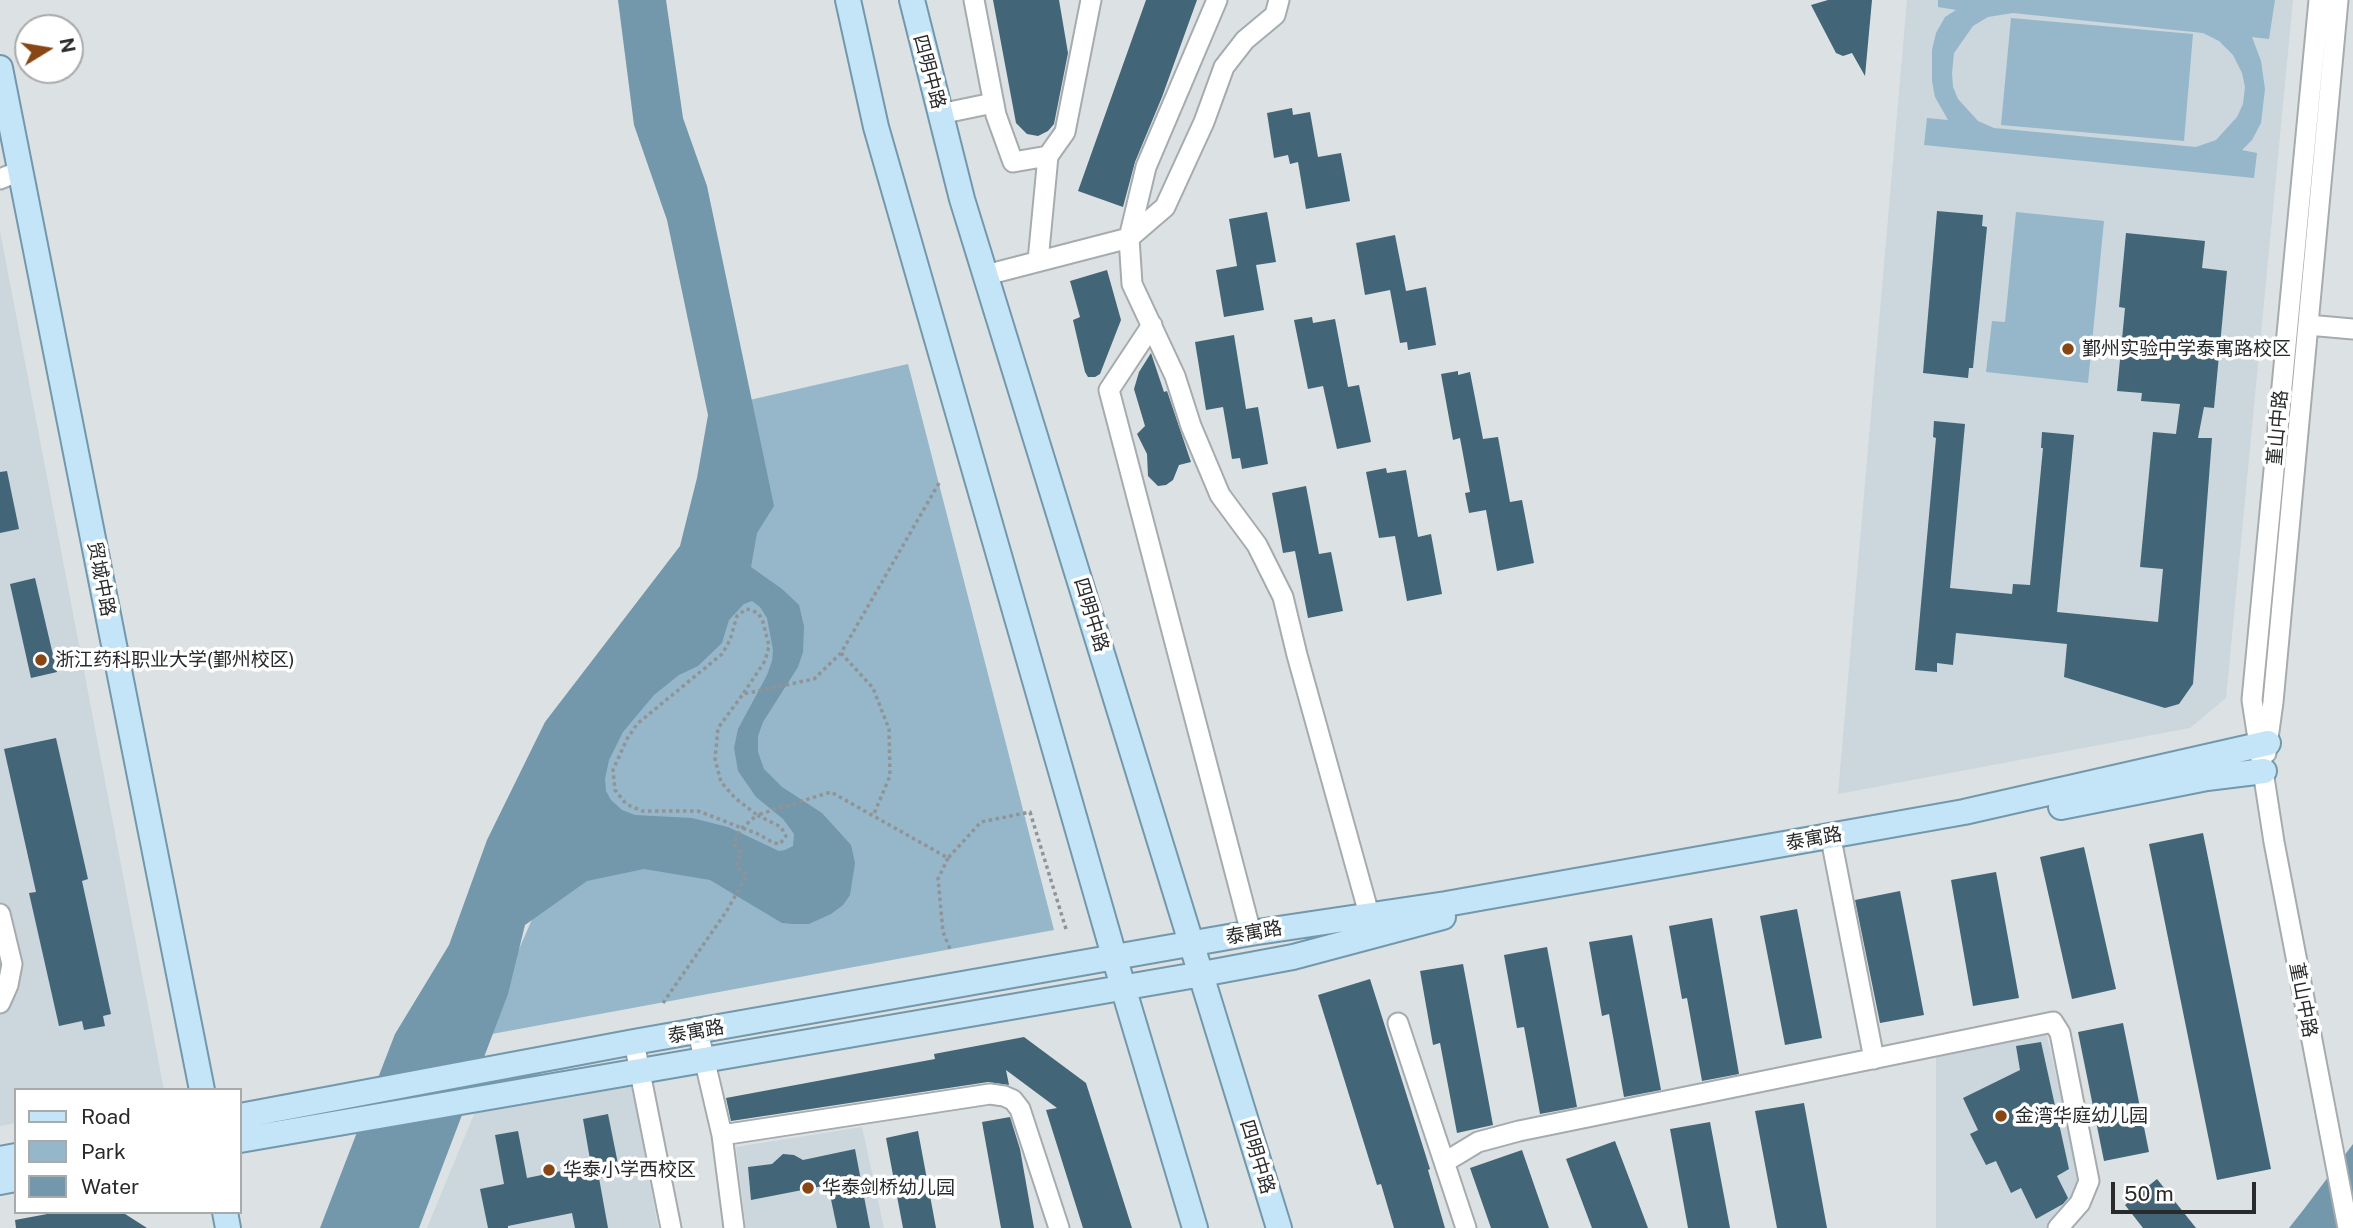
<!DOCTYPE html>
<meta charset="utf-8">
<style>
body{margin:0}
#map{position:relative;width:2353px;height:1228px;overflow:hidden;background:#dce1e4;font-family:"Public Sans",sans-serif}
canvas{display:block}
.legend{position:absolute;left:14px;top:1088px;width:228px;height:126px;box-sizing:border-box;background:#fff;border:2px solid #a9aaaa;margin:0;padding:9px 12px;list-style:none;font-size:21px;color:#282a2b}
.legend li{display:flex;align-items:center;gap:14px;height:35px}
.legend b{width:35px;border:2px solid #a9aaaa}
.north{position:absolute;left:14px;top:14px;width:70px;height:70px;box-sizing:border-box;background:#fff;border:2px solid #a9aaaa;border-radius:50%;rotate:79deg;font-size:19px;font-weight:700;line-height:28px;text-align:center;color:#282a2b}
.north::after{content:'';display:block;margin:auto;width:24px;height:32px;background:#884614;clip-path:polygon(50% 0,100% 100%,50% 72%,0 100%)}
.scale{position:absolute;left:2111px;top:1182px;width:145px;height:32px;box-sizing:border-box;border:4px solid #282a2b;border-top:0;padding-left:9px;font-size:21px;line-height:24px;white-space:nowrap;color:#282a2b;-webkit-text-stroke:5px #fff;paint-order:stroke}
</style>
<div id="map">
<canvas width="2353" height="1228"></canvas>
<ul class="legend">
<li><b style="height:9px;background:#c3e5f7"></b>Road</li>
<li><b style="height:19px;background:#96b7ca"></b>Park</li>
<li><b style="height:19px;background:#7397ab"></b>Water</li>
</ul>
<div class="north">N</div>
<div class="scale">50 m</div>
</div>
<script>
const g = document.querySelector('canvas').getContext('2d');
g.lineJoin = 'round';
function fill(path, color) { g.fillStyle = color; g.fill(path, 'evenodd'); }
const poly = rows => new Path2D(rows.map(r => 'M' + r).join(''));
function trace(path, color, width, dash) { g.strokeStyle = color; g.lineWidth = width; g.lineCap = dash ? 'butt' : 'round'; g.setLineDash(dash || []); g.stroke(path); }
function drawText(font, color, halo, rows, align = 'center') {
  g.font = font + ' "Public Sans","Noto Sans SC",sans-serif'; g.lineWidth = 7; g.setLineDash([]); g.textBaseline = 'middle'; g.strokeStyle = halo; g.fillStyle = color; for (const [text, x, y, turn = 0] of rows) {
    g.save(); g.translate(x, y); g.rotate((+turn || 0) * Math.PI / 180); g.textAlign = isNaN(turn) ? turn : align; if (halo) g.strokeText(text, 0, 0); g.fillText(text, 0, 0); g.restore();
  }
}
const built = poly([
 [1907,0,2293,0,2226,698,2190,728,1838,794],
 [0,231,164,1090,16,1090,16,1123,0,1126],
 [2046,1032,2081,1181,2075,1200,2050,1228,1936,1228,1936,1051],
 [633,1086,658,1228,427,1228,475,1112],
 [862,1127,884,1228,746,1228,736,1147]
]);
const green = poly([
 [1938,0,2275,0,2269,39,2252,37,2261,61,2265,89,2261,123,2252,140,2242,150,2257,153,2254,178,1924,145,1927,118,1948,120,1935,97,1932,81,1932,50,1936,33,1945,17,1956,10,1938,7],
 [2013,13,2203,33,2219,41,2233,55,2242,73,2245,87,2243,104,2237,117,2216,140,2196,147,1994,128,1978,121,1958,99,1953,87,1952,73,1954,53,1973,26,1988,17],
 [2011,18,2193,34,2184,141,2001,125],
 [2016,212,2104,221,2088,383,1986,372,1992,321,2005,322],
 [908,364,1054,930,481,1036,606,750,745,401]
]);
const water = poly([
 [618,0,666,0,683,118,707,186,774,506,757,533,751,567,782,589,799,605,804,626,803,652,798,667,763,722,758,736,758,752,764,769,782,787,822,813,851,845,855,863,850,895,843,905,831,914,809,924,793,924,782,923,710,880,644,869,587,881,525,925,508,994,419,1228,320,1228,395,1034,449,945,487,840,545,722,680,546,697,478,708,415,667,220,634,125],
 [752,601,760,607,767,618,773,650,772,661,767,675,738,729,734,748,738,771,756,797,783,819,794,834,793,846,785,850,779,851,728,827,692,818,635,815,622,810,611,800,606,791,605,779,609,760,623,732,654,695,679,675,698,666,722,643,729,620,744,604],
 [2353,1144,2353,1228,2289,1228,2304,1209]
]);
const building = poly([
 [993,0,1059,0,1068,53,1054,124,1048,131,1038,136,1027,134,1016,123],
 [1146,0,1197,0,1162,97,1135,162,1123,207,1078,191],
 [1828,0,1872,0,1865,76,1852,53,1843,56,1836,53,1811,5],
 [1292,108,1293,115,1310,112,1318,157,1341,153,1350,201,1306,209,1298,162,1290,164,1288,155,1274,158,1267,113],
 [1937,211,1983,215,1982,226,1987,227,1973,368,1969,368,1968,378,1923,373],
 [1267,212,1276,262,1256,265,1264,310,1224,317,1216,270,1237,266,1229,219],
 [2126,233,2205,241,2202,268,2227,271,2214,408,2204,407,2198,438,2212,438,2193,684,2179,704,2165,708,2064,677,2067,644,1956,633,1953,665,1937,663,1937,672,1915,670,1936,438,1933,437,1934,421,1965,424,1950,588,2012,594,2013,584,2030,585,2043,448,2041,448,2042,432,2074,435,2057,612,2158,622,2163,569,2140,567,2153,432,2176,434,2180,404,2141,401,2142,393,2117,391,2125,308,2119,307],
 [1395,235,1406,291,1426,287,1436,345,1408,350,1407,342,1400,343,1390,290,1365,295,1356,243],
 [1107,270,1121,320,1100,374,1095,377,1088,377,1085,372,1073,320,1080,317,1070,281],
 [1312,317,1313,323,1335,319,1348,387,1359,385,1371,442,1337,449,1323,386,1308,389,1294,320],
 [1234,335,1246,409,1258,407,1268,464,1242,469,1240,458,1232,459,1223,407,1206,410,1195,342],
 [1151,353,1164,392,1167,391,1191,462,1179,465,1173,480,1166,485,1158,486,1148,476,1147,454,1137,434,1145,426,1134,389,1139,372],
 [1458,371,1458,375,1470,372,1483,439,1498,437,1510,502,1522,500,1534,563,1497,571,1486,510,1469,513,1465,493,1470,492,1460,438,1453,440,1441,374],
 [1386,468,1387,473,1406,470,1418,537,1431,534,1442,594,1407,601,1395,536,1379,538,1366,472],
 [7,471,19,529,0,533,0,472],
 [1306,486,1319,554,1331,552,1343,611,1308,618,1295,551,1283,553,1272,493],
 [35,578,57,672,31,678,10,584],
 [56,738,88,879,82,881,111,1014,103,1016,105,1026,84,1030,82,1021,59,1026,29,893,36,892,4,749],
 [2203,833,2271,1169,2217,1180,2149,844],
 [2084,847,2116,989,2072,999,2040,857],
 [1996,872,2019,998,1973,1006,1951,880],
 [1900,891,1924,1015,1880,1023,1855,900],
 [1797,909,1822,1038,1785,1045,1760,916],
 [1712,918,1739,1074,1702,1081,1687,998,1682,999,1669,926],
 [1632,935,1661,1090,1624,1097,1609,1014,1602,1016,1589,942],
 [1547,947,1577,1107,1540,1114,1524,1027,1517,1028,1504,955],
 [1463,964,1493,1125,1457,1133,1440,1043,1433,1045,1420,971],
 [1370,979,1430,1169,1428,1170,1445,1228,1394,1228,1381,1184,1377,1185,1318,995],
 [2123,1023,2149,1152,2104,1161,2078,1032],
 [1024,1037,1086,1083,1132,1228,1083,1228,1046,1110,1057,1108,1006,1070,1009,1085,988,1082,731,1121,726,1098,935,1059,934,1054],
 [2041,1042,2069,1169,2057,1176,2068,1198,2063,1204,2036,1219,2021,1188,2011,1193,1996,1161,1986,1165,1970,1134,1978,1130,1963,1098,2020,1070,2016,1046],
 [1804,1103,1827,1228,1777,1228,1755,1111],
 [608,1114,620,1174,599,1178,608,1228,575,1228,572,1213,508,1226,508,1228,488,1228,480,1189,504,1184,495,1135,518,1131,527,1178,591,1165,583,1119],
 [1010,1117,1020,1149,1034,1228,1001,1228,982,1122],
 [1710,1122,1730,1228,1688,1228,1670,1129],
 [918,1131,936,1228,903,1228,886,1138],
 [1615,1141,1648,1228,1592,1228,1566,1159],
 [855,1149,870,1228,837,1228,828,1185,751,1200,748,1167,772,1164,783,1154,794,1155,803,1160],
 [1522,1150,1549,1228,1491,1228,1470,1168],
 [2157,1179,2196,1228,2143,1228,2125,1205],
 [58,1212,122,1212,147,1228,16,1228,15,1220]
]);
const path = poly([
 [939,483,841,653,814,679,743,694,718,728,715,759,721,782,735,798,757,815,831,792,948,858,981,822,1030,812,1066,929],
 [841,653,873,688,889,729,890,776,873,816],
 [948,858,938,879,943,932,950,949],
 [663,1003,726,912,747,875,736,866,741,853,734,844,740,830,742,828,757,815,781,827,786,836,780,844,774,843,756,833,742,828,698,811,642,811,626,804,615,790,613,770,627,739,637,724,722,654,730,640,737,616,746,609,752,610,759,614,763,622,769,646,765,661,743,694]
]);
const minor = poly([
 [974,0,996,115,1013,162,1048,156,1065,132,1091,0],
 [1217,0,1146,167,1129,238,1132,284,1175,376,1191,426,1220,495,1257,545,1283,597,1297,655,1369,914],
 [2319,0,2252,700,2274,842,2348,1228],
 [940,114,993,103],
 [0,179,20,171],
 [1038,261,1048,156],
 [986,275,1129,238,1165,207,1204,122,1224,67,1245,40,1275,15,1279,0],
 [1152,325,1109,390,1251,933],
 [2308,325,2353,329],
 [2266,753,2273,702,2338,0],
 [1833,849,1874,1059],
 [0,914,12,964,8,985,0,1003],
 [1398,1023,1466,1228],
 [698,1032,722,1135],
 [634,1042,671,1228],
 [1445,1162,1478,1142,1519,1131,2053,1022,2060,1033,2089,1181,2080,1203,2058,1228],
 [734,1228,722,1135,990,1094,1004,1096,1013,1100,1020,1109,1059,1228]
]);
const major = poly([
 [848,0,876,127,1123,987,1195,1228],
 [912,0,962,199,1279,1228],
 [0,68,202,1090],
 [2061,807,2207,778,2264,771],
 [240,1116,634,1042,1251,933,1446,904,1964,812,2268,743],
 [240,1140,1202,974,1293,957,1443,917],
 [0,1159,16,1156],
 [0,1182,16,1179],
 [225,1212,228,1228]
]);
const markers = [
 [2068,349,7,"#884614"],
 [41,660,7,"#884614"],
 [2001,1116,7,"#884614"],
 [549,1170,7,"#884614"],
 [808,1188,7,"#884614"]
];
const streetNames = [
 ["四明中路",929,72,75],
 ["堇山中路",2278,428,-85],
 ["贸城中路",101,579,79],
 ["四明中路",1091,615,73],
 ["泰寓路",1814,839,-10],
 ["泰寓路",1254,933,-10],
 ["堇山中路",2303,1000,79],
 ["泰寓路",696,1032,-10],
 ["四明中路",1257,1157,73]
];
const poiNames = [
 ["鄞州实验中学泰寓路校区",2082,349],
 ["浙江药科职业大学(鄞州校区)",55,660],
 ["金湾华庭幼儿园",2015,1116],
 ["华泰小学西校区",563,1170],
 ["华泰剑桥幼儿园",822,1188]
];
fill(built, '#cbd6dd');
fill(green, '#96b7ca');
fill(water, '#7397ab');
fill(building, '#426577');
trace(minor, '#a6abae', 23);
trace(major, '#7398ac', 28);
trace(path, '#909496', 3.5, [3.5, 3.5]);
trace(minor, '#fff', 19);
trace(major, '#c3e5f7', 24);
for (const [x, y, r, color] of markers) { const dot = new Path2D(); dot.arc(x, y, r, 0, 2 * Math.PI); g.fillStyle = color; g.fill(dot); trace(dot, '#fff', 2.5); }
drawText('19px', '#282a2b', '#fff', streetNames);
drawText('19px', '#282a2b', '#fff', poiNames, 'left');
</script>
